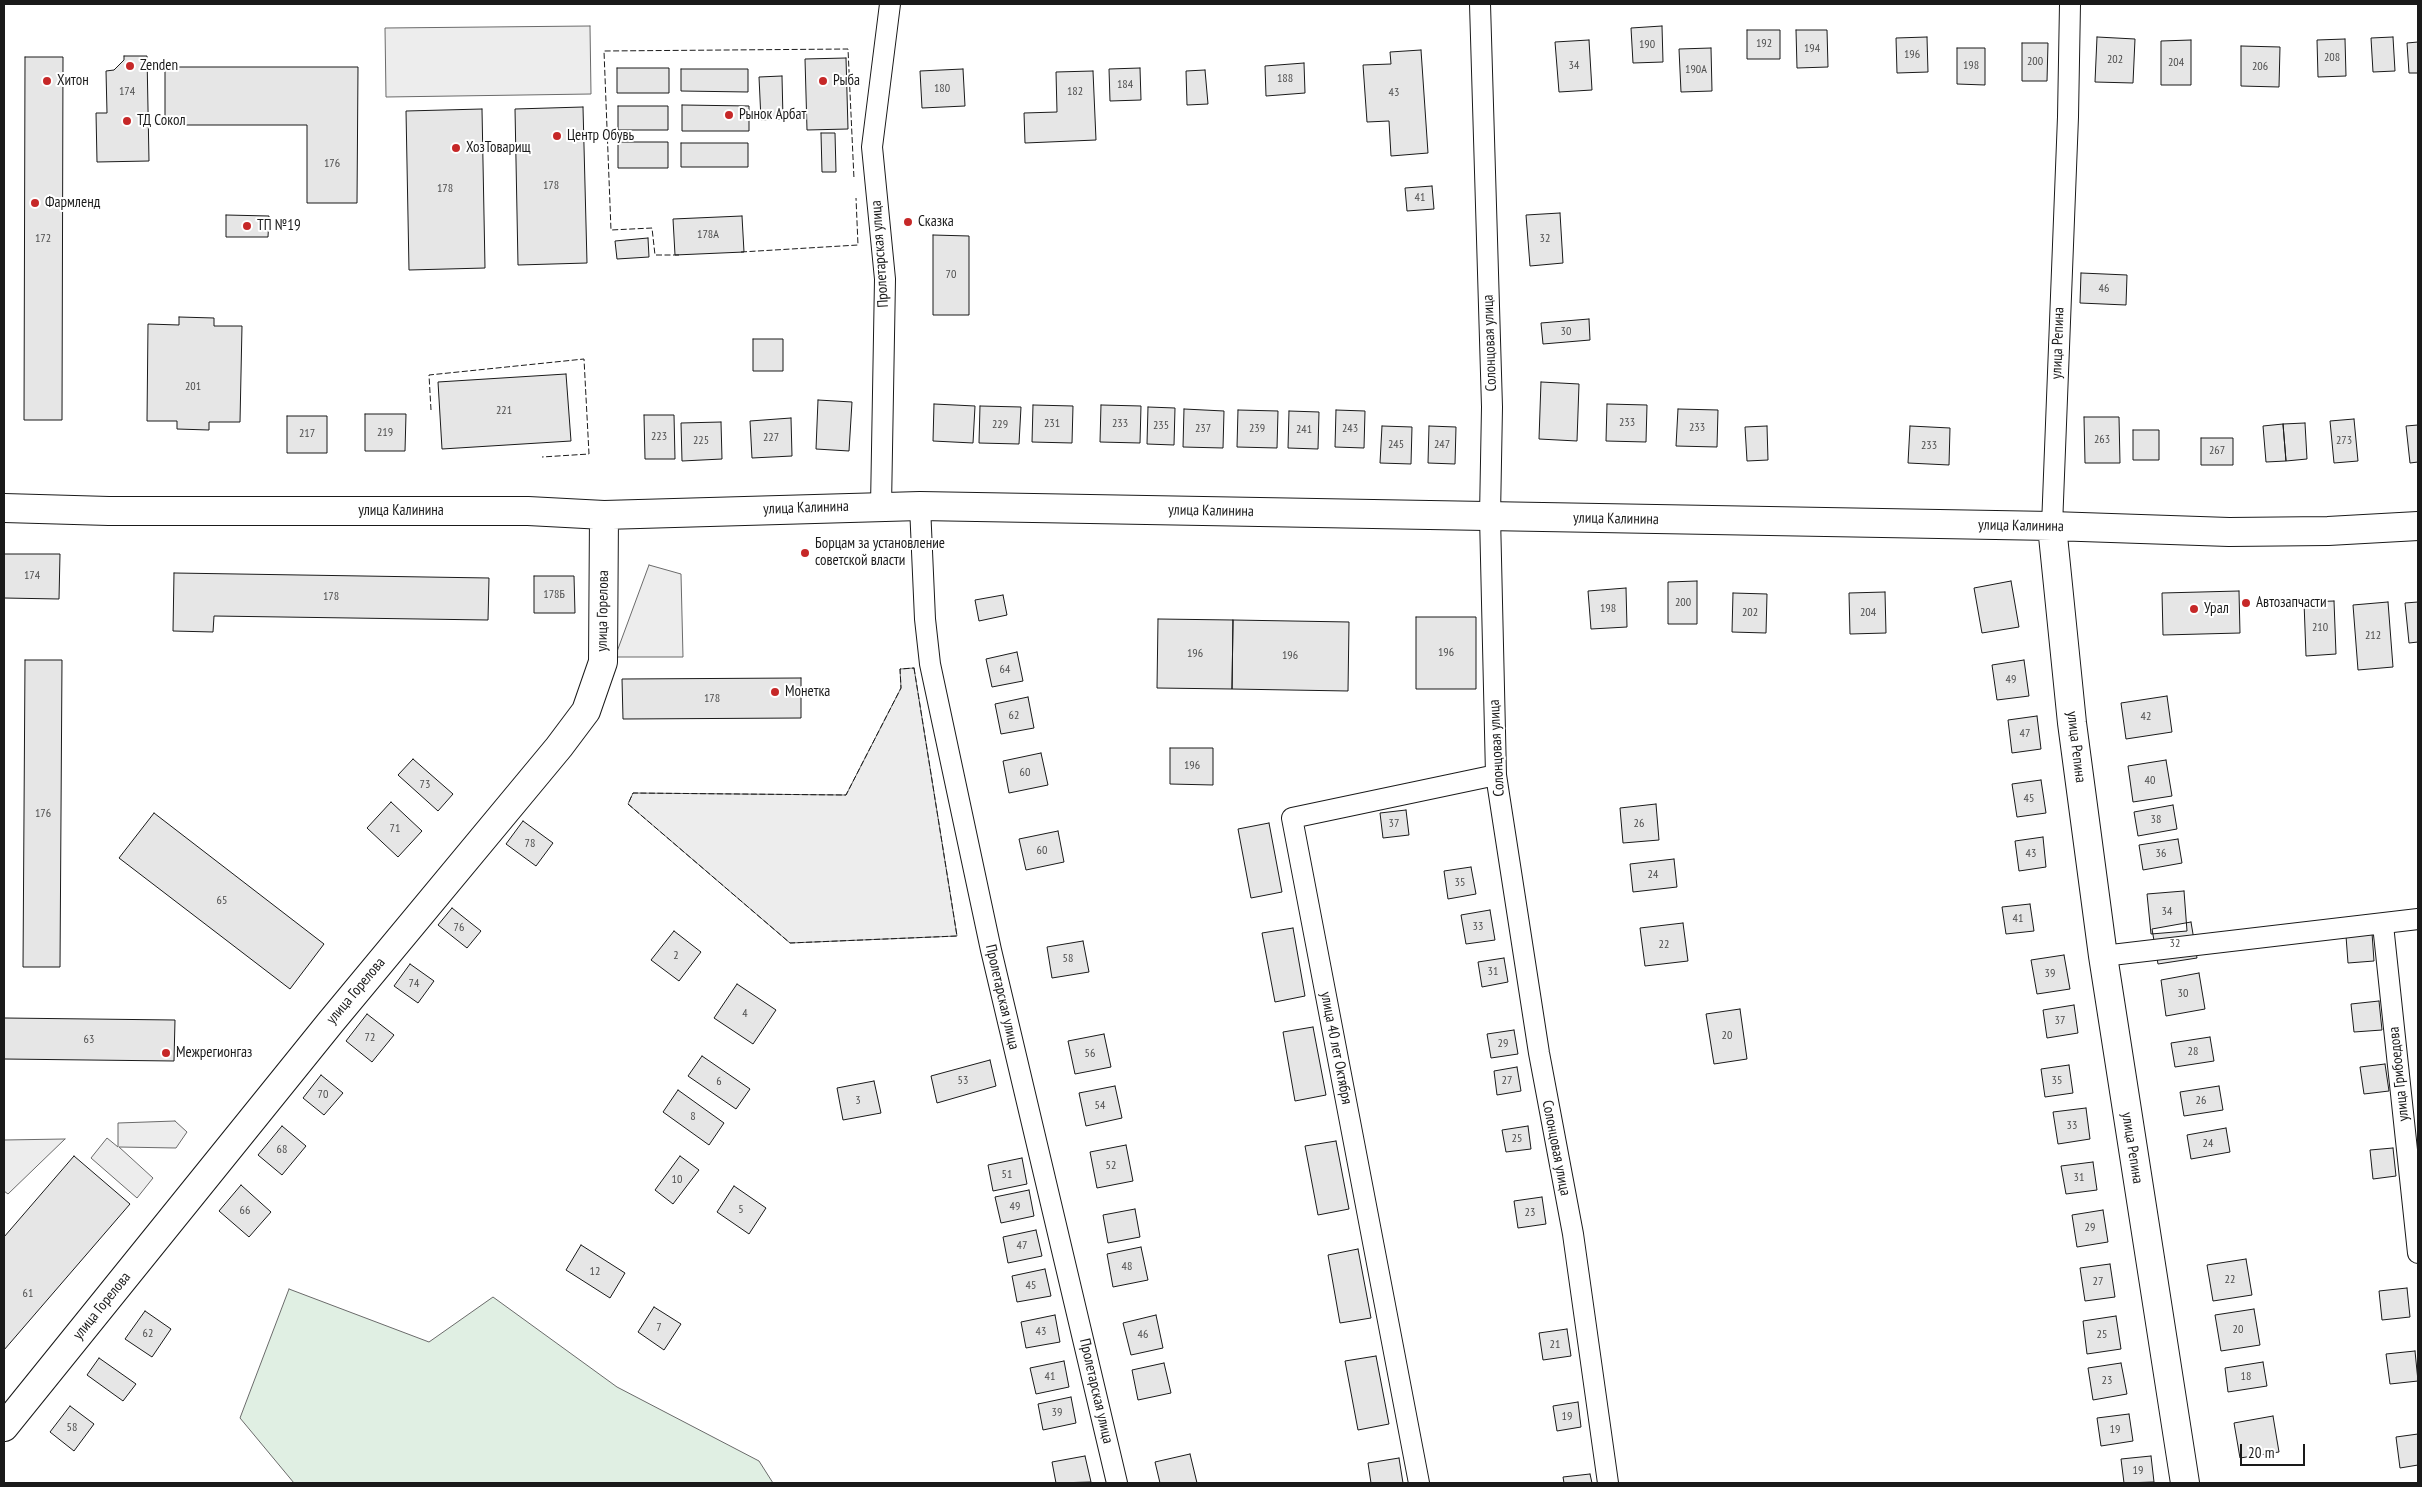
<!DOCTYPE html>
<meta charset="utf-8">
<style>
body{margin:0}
#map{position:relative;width:2422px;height:1487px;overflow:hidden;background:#fff;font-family:"PT Sans Narrow",sans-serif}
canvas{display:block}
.frame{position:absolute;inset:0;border:5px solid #1a1a1a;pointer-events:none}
.scale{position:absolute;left:2240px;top:1444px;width:65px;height:22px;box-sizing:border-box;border:2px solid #1a1a1a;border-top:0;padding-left:6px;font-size:15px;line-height:18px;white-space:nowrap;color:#1a1a1a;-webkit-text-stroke:4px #fff;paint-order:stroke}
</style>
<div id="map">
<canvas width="2422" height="1487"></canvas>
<div class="frame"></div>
<div class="scale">20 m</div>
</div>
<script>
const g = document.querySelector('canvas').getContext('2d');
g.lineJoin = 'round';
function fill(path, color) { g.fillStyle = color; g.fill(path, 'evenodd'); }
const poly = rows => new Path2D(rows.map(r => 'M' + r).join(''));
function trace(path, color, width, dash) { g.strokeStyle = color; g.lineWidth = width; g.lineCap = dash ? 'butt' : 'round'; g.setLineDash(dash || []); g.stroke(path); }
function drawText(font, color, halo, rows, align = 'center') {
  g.font = font + ' "PT Sans Narrow",sans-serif'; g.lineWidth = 4; g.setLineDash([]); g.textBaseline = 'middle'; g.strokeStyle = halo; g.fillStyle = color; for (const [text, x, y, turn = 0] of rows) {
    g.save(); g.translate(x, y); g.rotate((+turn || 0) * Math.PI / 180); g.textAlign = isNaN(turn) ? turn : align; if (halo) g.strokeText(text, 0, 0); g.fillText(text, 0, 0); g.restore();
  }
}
const green = poly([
 [289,1289,429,1342,493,1297,617,1387,759,1461,773,1483,294,1483,240,1418,289,1289]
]);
const parking = poly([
 [590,26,591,94,386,97,385,28,590,26],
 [649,565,681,574,683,657,615,657,649,565],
 [914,668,957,936,790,943,628,804,633,793,846,795,901,688,900,669,914,668],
 [175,1121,187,1132,176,1148,119,1147,153,1178,137,1198,91,1158,107,1138,118,1147,118,1123,175,1121],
 [65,1139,8,1194,4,1191,4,1140,65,1139]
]);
const building = poly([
 [1662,26,1663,62,1633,63,1631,28,1662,26],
 [1747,30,1780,30,1780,59,1747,59,1747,30],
 [1796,30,1827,30,1828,67,1797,68,1796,30],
 [1927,37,1928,72,1897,73,1896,38,1927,37],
 [2097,37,2135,39,2133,83,2095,82,2097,37],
 [2393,37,2395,71,2373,72,2371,38,2393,37],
 [2345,39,2346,76,2318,77,2317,40,2345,39],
 [1589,40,1592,90,1559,92,1555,42,1589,40],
 [2191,40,2191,85,2161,85,2161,41,2191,40],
 [2418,42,2418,73,2409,73,2407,43,2418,42],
 [2022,43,2048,43,2047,81,2022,81,2022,43],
 [2241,46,2280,47,2279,87,2241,86,2241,46],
 [1711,48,1712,91,1681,92,1679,49,1711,48],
 [1957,48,1985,48,1985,85,1957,84,1957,48],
 [1421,50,1428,153,1391,156,1389,121,1367,122,1363,65,1391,64,1390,52,1421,50],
 [124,56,147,56,149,161,97,162,96,113,107,113,106,71,114,70,124,60,124,56],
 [25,57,63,57,62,420,24,420,25,57],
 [846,58,848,129,807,130,805,59,846,58],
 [1304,63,1305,93,1266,96,1265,66,1304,63],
 [165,67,358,67,357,203,307,203,307,125,165,125,165,67],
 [617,68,669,68,669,93,617,93,617,68],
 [1140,68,1141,100,1110,101,1109,69,1140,68],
 [681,69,748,69,748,92,681,91,681,69],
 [963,69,965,106,922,108,920,71,963,69],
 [1205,70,1208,104,1187,105,1186,71,1205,70],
 [1093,71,1096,140,1025,143,1024,113,1057,112,1056,72,1093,71],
 [782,76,783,119,761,120,759,77,782,76],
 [682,105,749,106,749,131,682,131,682,105],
 [618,106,668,106,668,130,618,130,618,106],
 [583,107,587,263,518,265,515,109,583,107],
 [482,109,485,268,409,270,406,111,482,109],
 [821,133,835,133,836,172,822,172,821,133],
 [618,142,668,142,668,168,618,168,618,142],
 [681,143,748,143,748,167,681,167,681,143],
 [1432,186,1434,209,1407,211,1405,188,1432,186],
 [1560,213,1563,263,1530,266,1526,215,1560,213],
 [226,215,269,216,268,237,226,237,226,215],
 [742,216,744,252,675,255,673,219,742,216],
 [933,235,969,236,969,315,933,315,933,235],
 [648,238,649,257,617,259,615,241,648,238],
 [2081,273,2127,275,2126,305,2080,303,2081,273],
 [179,317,214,318,214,326,242,326,240,422,209,422,209,430,177,429,177,421,147,421,148,324,179,325,179,317],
 [1589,319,1590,340,1543,344,1541,323,1589,319],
 [753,339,783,339,783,371,753,371,753,339],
 [566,374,571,441,442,449,438,382,566,374],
 [1541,382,1579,384,1577,441,1539,439,1541,382],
 [818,400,852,402,849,451,816,449,818,400],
 [934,404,975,406,973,443,933,441,934,404],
 [1607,404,1647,405,1646,442,1606,441,1607,404],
 [1033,405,1073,406,1072,443,1032,442,1033,405],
 [1101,405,1141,406,1140,443,1100,442,1101,405],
 [980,406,1021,407,1019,444,979,443,980,406],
 [1148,407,1175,408,1174,445,1147,444,1148,407],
 [1184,409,1224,411,1223,448,1183,447,1184,409],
 [1678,409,1718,410,1717,447,1676,446,1678,409],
 [1238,410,1278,411,1277,448,1237,447,1238,410],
 [1336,410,1365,411,1364,448,1335,447,1336,410],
 [1289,411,1319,412,1318,449,1288,448,1289,411],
 [365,414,406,414,405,451,365,451,365,414],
 [644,415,674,415,675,459,645,459,644,415],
 [287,416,327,416,327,453,287,453,287,416],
 [2084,417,2119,417,2120,463,2085,463,2084,417],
 [791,418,792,456,752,458,750,421,791,418],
 [2354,419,2358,461,2334,463,2330,421,2354,419],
 [721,422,722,459,682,461,681,423,721,422],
 [2305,423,2307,459,2286,461,2283,424,2305,423],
 [2283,424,2286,461,2266,462,2263,426,2283,424],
 [2418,425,2418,462,2410,463,2406,426,2418,425],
 [1382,426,1412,427,1411,464,1380,463,1382,426],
 [1429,426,1456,427,1455,464,1428,463,1429,426],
 [1767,426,1768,460,1747,461,1745,427,1767,426],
 [1910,426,1950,428,1949,465,1908,463,1910,426],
 [2133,430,2159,430,2159,460,2133,460,2133,430],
 [2201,438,2233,438,2233,465,2201,465,2201,438],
 [4,554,60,554,59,599,4,598,4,554],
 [174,573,489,578,488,620,214,616,213,632,173,631,174,573],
 [534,576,574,576,575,613,534,613,534,576],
 [1697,581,1697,624,1668,624,1668,582,1697,581],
 [2011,581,2019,627,1982,633,1974,588,2011,581],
 [1626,588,1627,627,1591,629,1588,591,1626,588],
 [2239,591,2240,633,2163,635,2162,593,2239,591],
 [1885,592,1886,633,1850,634,1849,593,1885,592],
 [1733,593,1767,594,1766,633,1732,632,1733,593],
 [1003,595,1007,615,979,621,975,600,1003,595],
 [2334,601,2336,654,2306,656,2304,602,2334,601],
 [2388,602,2393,667,2358,670,2353,605,2388,602],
 [2418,602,2418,642,2409,643,2405,603,2418,602],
 [1416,617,1476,617,1476,689,1416,689,1416,617],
 [1158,619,1233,620,1232,689,1157,688,1158,619],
 [1233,620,1349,622,1348,691,1232,689,1233,620],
 [1017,652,1023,681,992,687,986,659,1017,652],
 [25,660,62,660,60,967,23,967,25,660],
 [2024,660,2029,696,1997,700,1992,665,2024,660],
 [801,678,801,718,623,719,622,679,801,678],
 [2167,696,2172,732,2126,739,2121,703,2167,696],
 [1028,697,1034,728,1001,734,995,704,1028,697],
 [2037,716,2041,749,2012,753,2008,720,2037,716],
 [1170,748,1213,748,1213,785,1170,784,1170,748],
 [1041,753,1048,785,1009,793,1003,761,1041,753],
 [413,759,453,794,438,811,398,775,413,759],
 [2166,760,2172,796,2133,802,2128,766,2166,760],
 [2041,780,2046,813,2017,817,2012,784,2041,780],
 [391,802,422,831,398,857,367,828,391,802],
 [1656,804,1659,840,1623,843,1620,808,1656,804],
 [2173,805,2177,829,2138,836,2134,812,2173,805],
 [1406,810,1409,835,1383,838,1380,813,1406,810],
 [154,813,324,944,290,989,119,858,154,813],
 [523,821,553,843,536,866,506,844,523,821],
 [1269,823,1282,892,1251,898,1238,829,1269,823],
 [1058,831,1064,862,1026,870,1019,839,1058,831],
 [2043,837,2046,867,2019,871,2015,841,2043,837],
 [2178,839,2182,863,2143,870,2139,845,2178,839],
 [1674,859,1677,887,1633,892,1630,864,1674,859],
 [1471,867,1476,894,1448,899,1444,871,1471,867],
 [2184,891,2187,931,2151,934,2147,894,2184,891],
 [2030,904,2034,931,2006,934,2002,907,2030,904],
 [452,908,481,931,467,948,438,925,452,908],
 [1490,910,1495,940,1466,944,1461,915,1490,910],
 [2191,922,2197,958,2158,964,2152,929,2191,922],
 [1683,923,1688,961,1645,966,1640,928,1683,923],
 [1293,928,1305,996,1275,1002,1262,933,1293,928],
 [674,931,701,952,679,981,651,960,674,931],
 [2372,933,2374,961,2348,963,2346,936,2372,933],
 [1083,941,1089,972,1052,978,1047,947,1083,941],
 [2064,955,2070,989,2037,994,2031,960,2064,955],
 [1504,958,1508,982,1482,987,1478,962,1504,958],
 [410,964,434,981,418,1003,394,986,410,964],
 [2199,973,2205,1009,2166,1016,2161,980,2199,973],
 [737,984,776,1010,753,1044,714,1018,737,984],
 [2379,1001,2382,1030,2354,1032,2351,1004,2379,1001],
 [2074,1005,2078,1033,2047,1038,2043,1010,2074,1005],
 [1740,1009,1747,1059,1714,1064,1706,1014,1740,1009],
 [367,1014,394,1035,372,1062,346,1041,367,1014],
 [4,1018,175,1020,174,1061,4,1059,4,1018],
 [1313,1027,1326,1095,1295,1101,1283,1032,1313,1027],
 [1514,1030,1518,1054,1491,1058,1487,1034,1514,1030],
 [1104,1034,1111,1067,1075,1074,1068,1041,1104,1034],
 [2210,1037,2214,1061,2175,1067,2171,1043,2210,1037],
 [702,1056,750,1089,736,1109,688,1076,702,1056],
 [990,1060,996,1086,937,1103,931,1076,990,1060],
 [2385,1064,2389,1091,2364,1094,2360,1067,2385,1064],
 [2069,1065,2073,1093,2045,1097,2041,1069,2069,1065],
 [1517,1067,1521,1091,1497,1095,1494,1071,1517,1067],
 [321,1075,343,1093,324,1115,303,1098,321,1075],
 [874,1081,881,1113,843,1120,837,1088,874,1081],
 [1115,1086,1122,1118,1086,1126,1079,1093,1115,1086],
 [2219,1086,2223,1110,2184,1116,2180,1092,2219,1086],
 [678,1090,724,1123,709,1145,663,1112,678,1090],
 [2086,1108,2090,1139,2058,1144,2053,1112,2086,1108],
 [282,1126,306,1146,282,1175,258,1155,282,1126],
 [1528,1126,1531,1149,1506,1152,1502,1130,1528,1126],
 [2226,1128,2230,1152,2191,1159,2187,1135,2226,1128],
 [1336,1141,1349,1209,1318,1215,1305,1146,1336,1141],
 [1126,1145,1133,1181,1097,1188,1090,1152,1126,1145],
 [2393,1148,2396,1176,2373,1179,2370,1150,2393,1148],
 [74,1156,130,1204,4,1350,4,1237,74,1156],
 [680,1156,699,1170,673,1204,655,1190,680,1156],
 [1022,1158,1027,1184,993,1191,988,1165,1022,1158],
 [2093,1162,2097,1190,2066,1194,2061,1166,2093,1162],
 [241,1185,271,1212,249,1237,219,1211,241,1185],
 [734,1186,766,1208,749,1234,717,1212,734,1186],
 [1029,1190,1034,1216,1001,1223,995,1197,1029,1190],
 [1542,1197,1546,1224,1518,1228,1514,1201,1542,1197],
 [1135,1209,1140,1237,1108,1243,1103,1215,1135,1209],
 [2103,1210,2108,1242,2077,1247,2072,1215,2103,1210],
 [1036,1230,1042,1256,1008,1263,1003,1237,1036,1230],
 [581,1245,625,1273,610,1298,566,1270,581,1245],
 [1141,1247,1148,1280,1113,1287,1107,1254,1141,1247],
 [1358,1249,1371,1318,1340,1323,1328,1255,1358,1249],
 [2246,1259,2252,1295,2213,1301,2207,1265,2246,1259],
 [2110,1264,2115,1297,2085,1301,2080,1268,2110,1264],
 [1045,1269,1051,1296,1017,1302,1012,1276,1045,1269],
 [2407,1288,2410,1317,2382,1320,2379,1291,2407,1288],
 [654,1307,681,1324,664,1350,638,1332,654,1307],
 [2254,1309,2260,1345,2221,1351,2215,1315,2254,1309],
 [145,1311,171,1329,152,1357,125,1339,145,1311],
 [1055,1315,1060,1342,1026,1348,1021,1322,1055,1315],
 [1156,1315,1163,1348,1131,1355,1123,1323,1156,1315],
 [2116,1316,2121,1349,2087,1354,2083,1321,2116,1316],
 [1567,1329,1571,1356,1543,1360,1539,1333,1567,1329],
 [2415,1351,2418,1381,2390,1384,2386,1354,2415,1351],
 [1376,1356,1389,1424,1358,1430,1345,1361,1376,1356],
 [99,1358,136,1384,123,1401,87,1375,99,1358],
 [1064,1361,1069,1387,1036,1394,1030,1368,1064,1361],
 [2263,1362,2267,1386,2228,1392,2225,1368,2263,1362],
 [1164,1363,1171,1393,1138,1400,1132,1370,1164,1363],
 [2121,1363,2127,1394,2093,1400,2088,1368,2121,1363],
 [1071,1397,1076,1423,1043,1430,1038,1404,1071,1397],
 [1578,1402,1581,1427,1557,1431,1553,1406,1578,1402],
 [70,1406,94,1424,74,1451,50,1432,70,1406],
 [2129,1414,2133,1441,2101,1446,2097,1418,2129,1414],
 [2273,1416,2279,1452,2240,1458,2234,1423,2273,1416],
 [2418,1434,2418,1465,2400,1468,2396,1437,2418,1434],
 [1190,1454,1197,1483,1160,1483,1155,1462,1190,1454],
 [1085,1456,1091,1482,1056,1483,1052,1462,1085,1456],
 [2151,1456,2154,1482,2124,1483,2121,1459,2151,1456],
 [1399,1458,1403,1483,1371,1483,1368,1463,1399,1458],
 [1590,1474,1592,1483,1564,1483,1563,1477,1590,1474]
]);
const street = poly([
 [1480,4,1492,407,1490,516,1496,775,1539,1053,1573,1234,1608,1483],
 [881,506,885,279,872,147,890,4],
 [920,506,925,619,930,664,991,950,1117,1483],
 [2052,526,2068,117,2070,4],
 [2383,925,2418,1253],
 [2103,956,2418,919],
 [1419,1483,1292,818,1496,775]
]);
const secondary = poly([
 [4,508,109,511,528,511,604,515,920,506,2052,526,2229,532,2328,531,2418,526],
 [2052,526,2072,723,2103,956,2185,1483],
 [4,1427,330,1023,559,747,586,711,603,662,604,515]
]);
const fence = poly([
 [741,252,858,245,856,198],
 [679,255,655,255,652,228,611,230,604,51,848,49,854,179],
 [431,410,429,375,584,359,589,454,542,457],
 [914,668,957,936,790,943,628,804,633,793,846,795,901,688,900,669,914,668]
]);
const markers = [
 [130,66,5,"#c62828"],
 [47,81,5,"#c62828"],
 [823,81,5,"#c62828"],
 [729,115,5,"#c62828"],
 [127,121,5,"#c62828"],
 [557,136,5,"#c62828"],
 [456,148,5,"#c62828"],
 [35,203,5,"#c62828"],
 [908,222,5,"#c62828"],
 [247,226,5,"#c62828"],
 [805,553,5,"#c62828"],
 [2246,603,5,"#c62828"],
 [2194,609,5,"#c62828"],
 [775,692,5,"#c62828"],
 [166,1053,5,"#c62828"]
];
const numberNames = [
 ["192",1764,44],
 ["190",1647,45],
 ["194",1812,49],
 ["196",1912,55],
 ["208",2332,58],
 ["202",2115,60],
 ["200",2035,62],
 ["204",2176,63],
 ["34",1574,66],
 ["198",1971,66],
 ["206",2260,67],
 ["190А",1696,70],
 ["188",1285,79],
 ["184",1125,85],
 ["180",942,89],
 ["174",127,92],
 ["182",1075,92],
 ["43",1394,93],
 ["176",332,164],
 ["178",551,186],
 ["178",445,189],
 ["41",1420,198],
 ["178А",708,235],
 ["172",43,239],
 ["32",1545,239],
 ["70",951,275],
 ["46",2104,289],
 ["30",1566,332],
 ["201",193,387],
 ["221",504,411],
 ["233",1627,423],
 ["231",1052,424],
 ["233",1120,424],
 ["229",1000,425],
 ["235",1161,426],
 ["233",1697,428],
 ["237",1203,429],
 ["239",1257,429],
 ["243",1350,429],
 ["241",1304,430],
 ["219",385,433],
 ["217",307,434],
 ["223",659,437],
 ["227",771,438],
 ["263",2102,440],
 ["225",701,441],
 ["273",2344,441],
 ["245",1396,445],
 ["247",1442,445],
 ["233",1929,446],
 ["267",2217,451],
 ["174",32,576],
 ["178Б",554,595],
 ["178",331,597],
 ["200",1683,603],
 ["198",1608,609],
 ["202",1750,613],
 ["204",1868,613],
 ["210",2320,628],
 ["212",2373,636],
 ["196",1446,653],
 ["196",1195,654],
 ["196",1290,656],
 ["64",1005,670],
 ["49",2011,680],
 ["178",712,699],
 ["62",1014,716],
 ["42",2146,717],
 ["47",2025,734],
 ["196",1192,766],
 ["60",1025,773],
 ["40",2150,781],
 ["73",425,785],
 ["45",2029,799],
 ["176",43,814],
 ["38",2156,820],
 ["37",1394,824],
 ["26",1639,824],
 ["71",395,829],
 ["78",530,844],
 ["60",1042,851],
 ["43",2031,854],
 ["36",2161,854],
 ["24",1653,875],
 ["35",1460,883],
 ["65",222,901],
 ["34",2167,912],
 ["41",2018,919],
 ["33",1478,927],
 ["76",459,928],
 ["32",2175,944],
 ["22",1664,945],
 ["2",676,956],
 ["58",1068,959],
 ["31",1493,972],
 ["39",2050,974],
 ["74",414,984],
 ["30",2183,994],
 ["4",745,1014],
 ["37",2060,1021],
 ["20",1727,1036],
 ["72",370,1038],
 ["63",89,1040],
 ["29",1503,1044],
 ["28",2193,1052],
 ["56",1090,1054],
 ["53",963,1081],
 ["27",1507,1081],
 ["35",2057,1081],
 ["6",719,1082],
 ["70",323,1095],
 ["3",858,1101],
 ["26",2201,1101],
 ["54",1100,1106],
 ["8",693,1117],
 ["33",2072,1126],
 ["25",1517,1139],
 ["24",2208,1144],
 ["68",282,1150],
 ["52",1111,1166],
 ["51",1007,1175],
 ["31",2079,1178],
 ["10",677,1180],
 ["49",1015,1207],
 ["5",741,1210],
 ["66",245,1211],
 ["23",1530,1213],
 ["29",2090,1228],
 ["47",1022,1246],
 ["48",1127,1267],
 ["12",595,1272],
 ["22",2230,1280],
 ["27",2098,1282],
 ["45",1031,1286],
 ["61",28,1294],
 ["7",659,1328],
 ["20",2238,1330],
 ["43",1041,1332],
 ["62",148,1334],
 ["46",1143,1335],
 ["25",2102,1335],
 ["21",1555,1345],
 ["41",1050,1377],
 ["18",2246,1377],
 ["23",2107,1381],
 ["39",1057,1413],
 ["19",1567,1417],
 ["58",72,1428],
 ["19",2115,1430],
 ["19",2138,1471]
];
const poiNames = [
 ["Zenden",140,66],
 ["Хитон",57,81],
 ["Рыба",833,81],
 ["Рынок Арбат",739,115],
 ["ТД Сокол",137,121],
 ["Центр Обувь",567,136],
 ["ХозТоварищ",466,148],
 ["Фармленд",45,203],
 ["Сказка",918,222],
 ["ТП №19",257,226],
 ["Борцам за установление",815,544],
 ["советской власти",815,561],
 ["Автозапчасти",2256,603],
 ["Урал",2204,609],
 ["Монетка",785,692],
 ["Межрегионгаз",176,1053]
];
const streetNames = [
 ["Пролетарская улица",880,254,-94],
 ["Солонцовая улица",1490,343,-92],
 ["улица Репина",2058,343,-88],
 ["улица Калинина",806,508,-2],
 ["улица Калинина",401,511],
 ["улица Калинина",1211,511,1],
 ["улица Калинина",1616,519,1],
 ["улица Калинина",2021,526,1],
 ["улица Горелова",603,611,-89],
 ["улица Репина",2076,747,83],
 ["Солонцовая улица",1497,748,-93],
 ["улица Горелова",356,991,-50],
 ["Пролетарская улица",1002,997,77],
 ["улица 40 лет Октября",1336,1048,79],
 ["улица Грибоедова",2399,1074,-96],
 ["Солонцовая улица",1556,1148,79],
 ["улица Репина",2132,1148,81],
 ["улица Горелова",102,1306,-51],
 ["Пролетарская улица",1096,1391,77]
];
fill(green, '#e0efe3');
trace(green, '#6a6a6a', 1);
fill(parking, '#ededed');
trace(parking, '#6a6a6a', 1);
fill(building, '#e6e6e6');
trace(building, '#1a1a1a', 1);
trace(street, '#1a1a1a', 22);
trace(secondary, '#1a1a1a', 30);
trace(street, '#fff', 20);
trace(secondary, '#fff', 28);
trace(fence, '#1a1a1a', 1, [6, 2.5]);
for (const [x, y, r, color] of markers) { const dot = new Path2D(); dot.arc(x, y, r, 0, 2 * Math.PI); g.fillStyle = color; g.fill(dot); trace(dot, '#fff', 2); }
drawText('12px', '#4d4d4d', null, numberNames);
drawText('15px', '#1a1a1a', '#fff', poiNames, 'left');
drawText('15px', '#1a1a1a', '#fff', streetNames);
</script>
